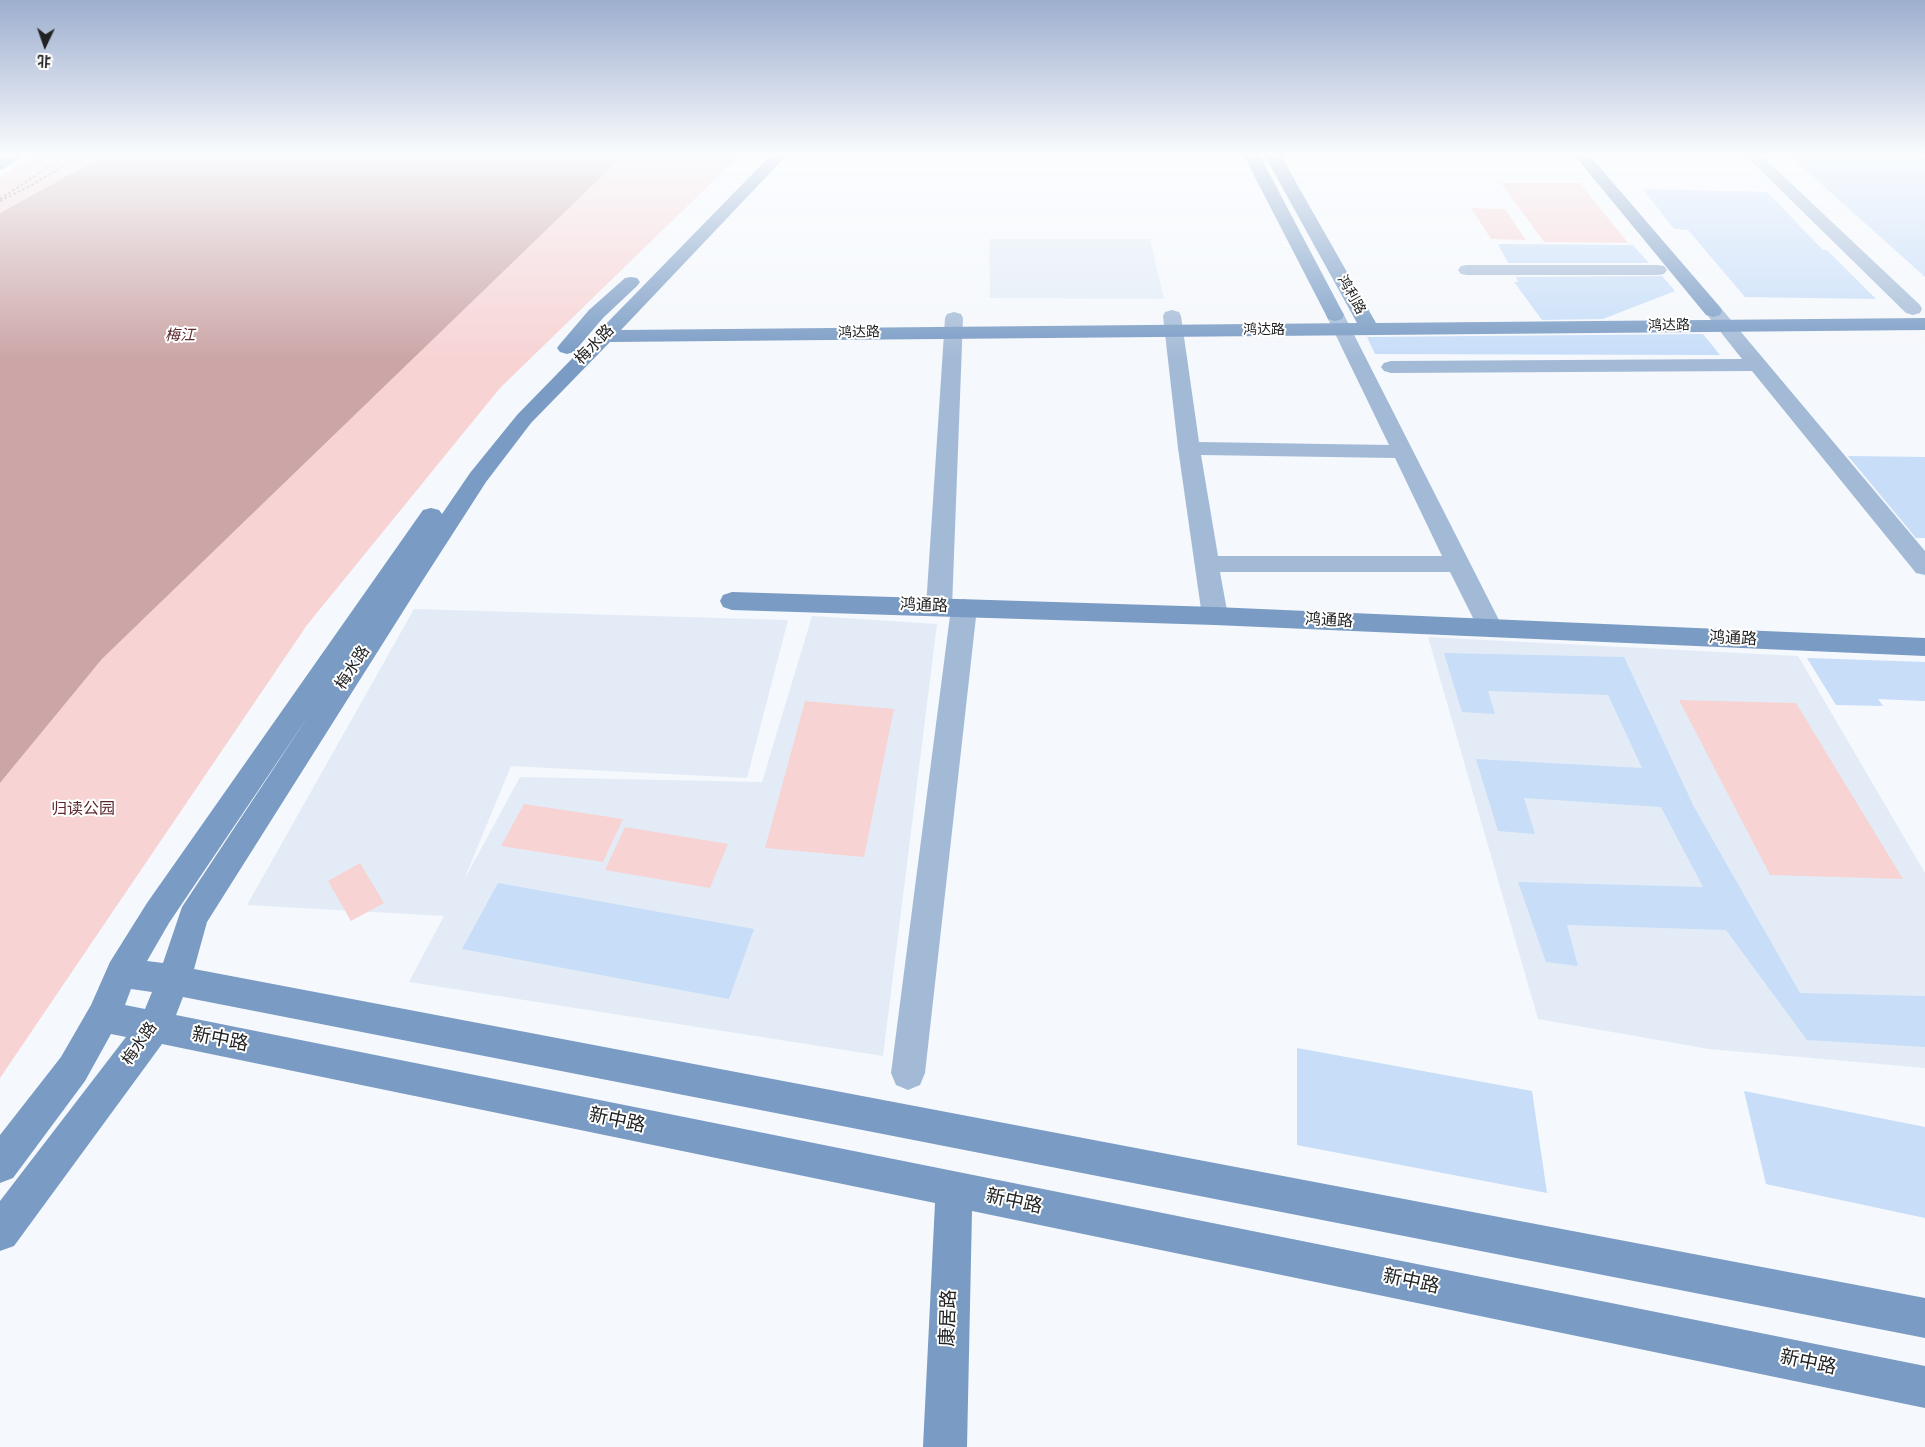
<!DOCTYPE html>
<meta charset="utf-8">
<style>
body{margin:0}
#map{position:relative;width:1925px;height:1447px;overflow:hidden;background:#f5f8fc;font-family:"Varela Round","Noto Sans SC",sans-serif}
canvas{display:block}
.north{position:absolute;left:20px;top:20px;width:50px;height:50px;-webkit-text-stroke:4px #fff;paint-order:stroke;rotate:183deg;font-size:14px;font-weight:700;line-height:20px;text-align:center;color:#212223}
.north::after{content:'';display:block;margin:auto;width:18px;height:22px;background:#212223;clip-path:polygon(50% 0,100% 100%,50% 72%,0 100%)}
</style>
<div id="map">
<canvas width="1925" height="1447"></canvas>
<div class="north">北</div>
</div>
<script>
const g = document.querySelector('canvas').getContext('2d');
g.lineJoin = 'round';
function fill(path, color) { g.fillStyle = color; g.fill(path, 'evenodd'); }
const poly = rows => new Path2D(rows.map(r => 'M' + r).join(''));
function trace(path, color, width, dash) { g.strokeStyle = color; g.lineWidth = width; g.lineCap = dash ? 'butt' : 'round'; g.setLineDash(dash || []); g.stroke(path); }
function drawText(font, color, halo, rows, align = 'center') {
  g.font = font + ' "Varela Round","Noto Sans SC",sans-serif'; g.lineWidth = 4; g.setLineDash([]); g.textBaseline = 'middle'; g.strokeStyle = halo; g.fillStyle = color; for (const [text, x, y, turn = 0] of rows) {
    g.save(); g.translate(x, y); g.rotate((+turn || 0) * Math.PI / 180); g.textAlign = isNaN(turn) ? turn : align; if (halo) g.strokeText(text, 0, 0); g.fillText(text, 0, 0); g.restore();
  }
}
const built = poly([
 [989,239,1150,239,1164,299,990,298],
 [414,609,788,620,747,778,511,766,463,882,520,777,762,782,812,616,937,624,883,1056,409,982,444,916,247,905],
 [1428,637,1798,656,1925,873,1925,1068,1709,1049,1538,1019]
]);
const green = poly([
 [33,156,103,156,0,213,0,177],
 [623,156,739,156,500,388,307,625,0,1078,0,783,102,659],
 [1501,183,1580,183,1628,243,1544,242],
 [1471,208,1505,209,1526,240,1491,239],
 [1679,700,1796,703,1903,879,1770,875],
 [805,701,894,709,864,857,765,848],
 [524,804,623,819,603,862,501,846],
 [625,827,728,844,710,888,605,870],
 [360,863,384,903,351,921,328,881]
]);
const water = poly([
 [103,156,623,156,102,659,0,783,0,213]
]);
const building = poly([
 [1790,156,1925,157,1925,277],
 [1643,189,1767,192,1823,250,1827,250,1876,299,1745,297,1688,230,1674,229],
 [1498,244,1633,245,1649,263,1508,263],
 [1662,276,1675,291,1603,319,1542,320,1514,282,1518,282,1516,277],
 [1703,334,1720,355,1375,354,1367,337],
 [1848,456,1925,457,1925,538,1916,538],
 [1444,653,1624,657,1694,807,1800,993,1925,996,1925,1047,1807,1040,1726,930,1567,925,1578,966,1546,962,1518,882,1703,887,1661,807,1524,798,1535,834,1498,831,1476,759,1642,768,1608,695,1488,691,1495,714,1462,712],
 [1807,658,1925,662,1925,701,1878,699,1883,706,1836,705],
 [498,883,754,929,729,999,462,949],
 [1297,1048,1532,1091,1547,1193,1297,1145],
 [1744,1091,1925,1127,1925,1218,1766,1184]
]);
const path = poly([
 [0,199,65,156],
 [0,201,32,185,79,156]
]);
const street = poly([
 [1746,156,1762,156,1920,305,1922,309,1920,313,1913,315,1906,313,1746,156],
 [1467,265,1658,265,1664,266,1667,270,1664,274,1658,275,1467,275,1461,274,1458,270,1461,266,1467,265],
 [1713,305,1720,307,1925,551,1925,575,1916,573,1752,371,1391,373,1384,371,1381,367,1384,363,1391,361,1742,359,1704,311,1706,307,1713,305],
 [1335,309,1342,311,1344,315,1503,628,1499,634,1490,637,1481,634,1450,572,1220,572,1228,616,1224,622,1215,625,1206,622,1202,616,1178,448,1163,316,1165,312,1172,310,1179,312,1181,316,1199,442,1389,445,1326,315,1328,311,1335,309],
 [1201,455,1395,458,1442,556,1218,556,1201,455],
 [954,312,961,314,963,318,952,607,948,613,939,616,930,613,926,607,945,318,947,314,954,312],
 [964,599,973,602,977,608,925,1073,920,1085,908,1090,896,1085,891,1073,951,608,955,602,964,599]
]);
const secondary = poly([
 [4,156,22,156,5,168,0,170,0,158,4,156],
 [770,156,786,156,621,330,1357,323,1265,156,1281,156,1376,323,1925,318,1925,330,610,342,531,423,486,482,421,583,207,922,194,969,1925,1298,1925,1338,183,997,176,1015,1925,1366,1925,1408,972,1211,967,1447,923,1447,935,1203,162,1044,14,1246,0,1251,0,1201,126,1037,111,1034,85,1081,13,1178,0,1183,0,1135,61,1057,91,1005,110,962,147,903,423,510,431,508,439,510,442,514,470,473,517,415,770,156],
 [309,715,182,907,163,963,147,961,169,923,309,715],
 [131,989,152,992,145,1009,125,1005,131,989],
 [1244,156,1260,156,1344,315,1342,319,1335,321,1328,319,1326,315,1244,156],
 [1575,156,1590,156,1720,307,1722,311,1720,315,1713,317,1706,315,1575,156],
 [631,277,637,278,640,282,637,286,603,318,574,352,567,354,560,352,557,348,560,344,589,310,625,278,631,277],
 [732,592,1215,607,1925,638,1925,656,1215,625,732,610,723,607,720,601,723,595,732,592]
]);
const farStreetnames = [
 ["鸿利路",1351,295,61],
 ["鸿达路",1669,326,-1],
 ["鸿达路",1264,330],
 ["鸿达路",859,333,-1]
];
const farWaternames = [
 ["梅江",180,336]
];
const streetNames = [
 ["梅水路",595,345,-46],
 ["鸿通路",924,606,2],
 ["鸿通路",1329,621,3],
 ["鸿通路",1733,639,3],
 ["梅水路",353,668,-57],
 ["梅水路",140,1044,-55]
];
const parkNames = [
 ["归读公园",83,810]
];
const nearStreetnames = [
 ["新中路",220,1040,11],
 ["新中路",617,1121,12],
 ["新中路",1014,1202,12],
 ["新中路",1411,1282,12],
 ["康居路",949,1318,-88],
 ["新中路",1808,1363,12]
];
fill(built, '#e3ecf6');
fill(green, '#f7d3d4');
fill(water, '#cca6a7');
fill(building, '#c7ddf8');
trace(path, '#8a8c8f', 2, [2.5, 2.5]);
fill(street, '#a3bad6');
fill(secondary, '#799bc4');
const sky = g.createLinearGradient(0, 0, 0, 359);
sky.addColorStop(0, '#9daece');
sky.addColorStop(0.43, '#fafcfe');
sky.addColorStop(1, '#fafcfe00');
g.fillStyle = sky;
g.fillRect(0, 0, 1925, 359);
drawText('14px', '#212223', '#fff', farStreetnames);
drawText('italic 15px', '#5b282c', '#fff', farWaternames);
drawText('16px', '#212223', '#fff', streetNames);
drawText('16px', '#5c292d', '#fff', parkNames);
drawText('19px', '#212223', '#fff', nearStreetnames);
</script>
